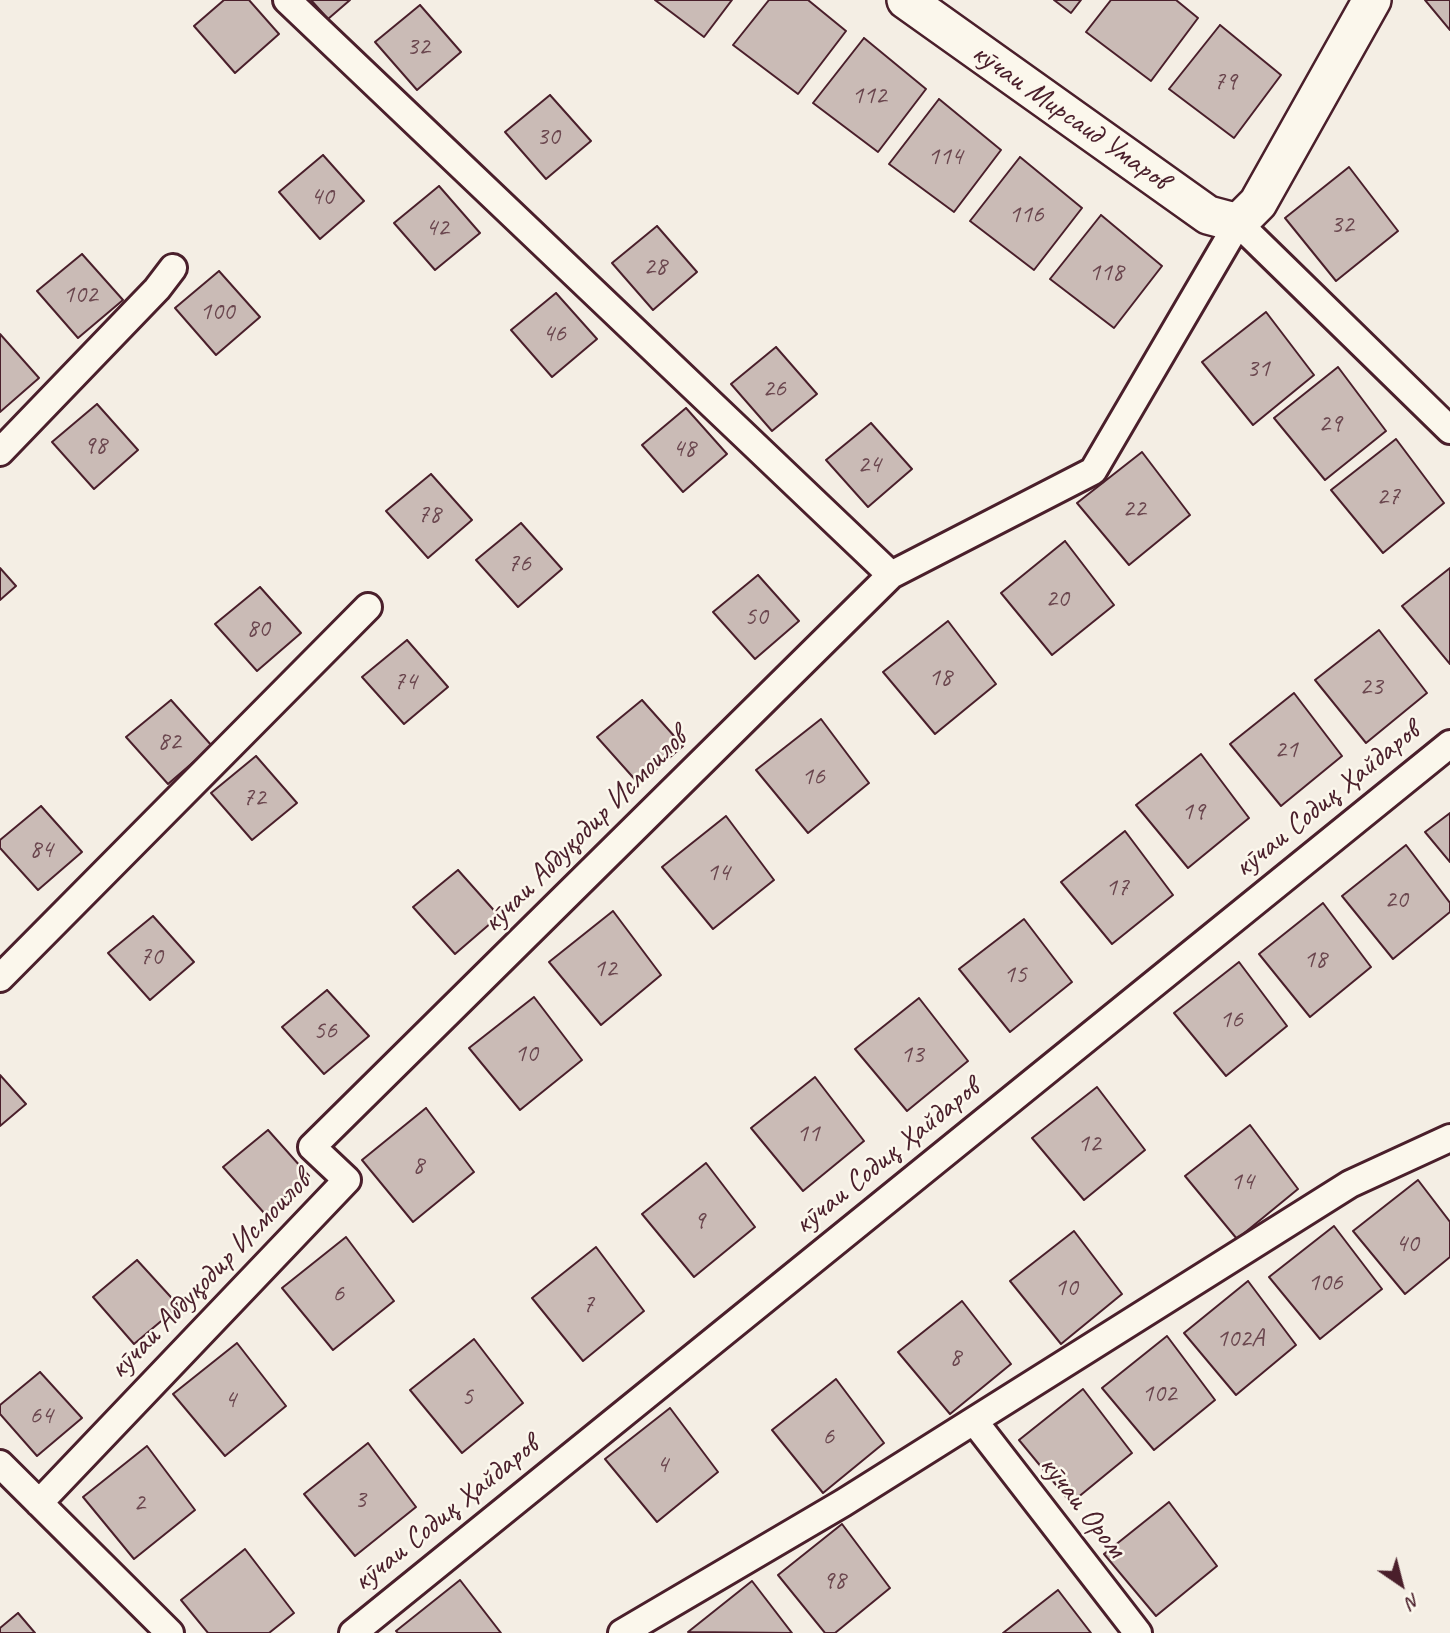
<!DOCTYPE html>
<meta charset="utf-8">
<style>
body{margin:0}
#map{position:relative;width:1450px;height:1633px;overflow:hidden;background:#f4eee4;font-family:Caveat,sans-serif}
canvas{display:block}
.north{position:absolute;left:1366px;top:1549px;width:70px;height:70px;-webkit-text-stroke:5px #fbf7ec;paint-order:stroke;rotate:145deg;font-size:19px;font-weight:700;line-height:28px;text-align:center;color:#4a1f2b}
.north::after{content:'';display:block;margin:auto;width:24px;height:32px;background:#4a1f2b;clip-path:polygon(50% 0,100% 100%,50% 72%,0 100%)}
</style>
<div id="map">
<canvas width="1450" height="1633"></canvas>
<div class="north">N</div>
</div>
<script>
const g = document.querySelector('canvas').getContext('2d');
g.lineJoin = 'round';
function fill(path, color) { g.fillStyle = color; g.fill(path, 'evenodd'); }
const poly = rows => new Path2D(rows.map(r => 'M' + r).join(''));
function trace(path, color, width, dash) { g.strokeStyle = color; g.lineWidth = width; g.lineCap = dash ? 'butt' : 'round'; g.setLineDash(dash || []); g.stroke(path); }
function drawText(font, color, halo, rows, align = 'center') {
  g.font = font + ' Caveat,sans-serif'; g.lineWidth = 5; g.setLineDash([]); g.textBaseline = 'middle'; g.strokeStyle = halo; g.fillStyle = color; for (const [text, x, y, turn = 0] of rows) {
    g.save(); g.translate(x, y); g.rotate((+turn || 0) * Math.PI / 180); g.textAlign = isNaN(turn) ? turn : align; if (halo) g.strokeText(text, 0, 0); g.fillText(text, 0, 0); g.restore();
  }
}
const building = poly([
 [224,0,249,0,279,34,235,73,194,26,224,0],
 [311,0,350,0,328,19,311,0],
 [655,0,732,0,704,37,655,0],
 [769,0,808,0,846,31,798,94,733,45,769,0],
 [1054,0,1081,0,1071,13,1054,0],
 [1111,0,1176,0,1198,18,1151,81,1086,32,1111,0],
 [1425,0,1450,0,1450,30,1425,0],
 [420,5,461,52,417,90,375,42,420,5],
 [1220,25,1281,75,1234,138,1169,89,1220,25],
 [864,38,926,89,878,152,813,103,864,38],
 [550,95,591,141,546,179,505,132,550,95],
 [939,99,1001,150,954,212,889,164,939,99],
 [323,155,364,201,320,239,279,192,323,155],
 [1020,157,1082,208,1034,270,970,221,1020,157],
 [1349,167,1398,231,1336,281,1285,218,1349,167],
 [439,186,480,233,435,270,394,223,439,186],
 [1101,215,1162,266,1114,328,1050,279,1101,215],
 [657,226,697,272,653,310,612,263,657,226],
 [82,254,123,300,78,338,37,291,82,254],
 [219,271,260,317,216,355,175,308,219,271],
 [556,293,597,339,552,377,511,330,556,293],
 [1266,312,1314,375,1253,425,1202,362,1266,312],
 [0,334,39,378,0,412,0,334],
 [776,347,817,394,772,431,731,384,776,347],
 [1338,367,1386,431,1325,480,1274,418,1338,367],
 [97,404,138,450,94,489,52,442,97,404],
 [686,408,727,454,683,492,642,445,686,408],
 [871,423,912,469,868,507,826,460,871,423],
 [1396,439,1444,503,1383,553,1331,490,1396,439],
 [1142,452,1190,515,1129,565,1077,503,1142,452],
 [431,474,472,520,428,558,386,511,431,474],
 [521,523,562,569,518,607,476,560,521,523],
 [1065,541,1114,605,1052,655,1001,593,1065,541],
 [0,568,16,586,0,600,0,568],
 [1450,568,1450,664,1402,606,1450,568],
 [758,575,799,621,755,659,713,612,758,575],
 [260,587,301,633,257,671,215,624,260,587],
 [948,621,996,684,935,734,883,672,948,621],
 [1379,630,1427,693,1366,743,1315,680,1379,630],
 [407,640,448,687,404,724,362,677,407,640],
 [1294,693,1342,756,1281,806,1230,744,1294,693],
 [171,700,212,746,168,784,126,737,171,700],
 [642,700,683,746,639,784,597,737,642,700],
 [821,719,869,783,808,833,756,770,821,719],
 [1201,754,1249,818,1188,868,1136,805,1201,754],
 [256,756,297,803,252,840,211,793,256,756],
 [41,806,82,852,38,890,0,848,0,840,41,806],
 [1450,813,1450,862,1425,832,1450,813],
 [726,816,774,880,713,929,662,867,726,816],
 [1125,831,1173,895,1112,944,1061,882,1125,831],
 [1406,845,1450,903,1450,912,1393,959,1342,896,1406,845],
 [458,870,499,916,455,954,413,907,458,870],
 [1323,903,1371,967,1310,1017,1259,954,1323,903],
 [613,911,661,975,601,1025,549,962,613,911],
 [153,916,194,962,150,1000,108,953,153,916],
 [1024,919,1072,982,1010,1032,959,969,1024,919],
 [1239,962,1287,1026,1226,1076,1174,1013,1239,962],
 [327,990,369,1036,324,1074,282,1027,327,990],
 [534,997,582,1060,520,1110,469,1048,534,997],
 [919,998,968,1061,907,1111,855,1049,919,998],
 [0,1075,26,1104,0,1126,0,1075],
 [815,1077,864,1141,803,1191,751,1128,815,1077],
 [1097,1087,1145,1150,1084,1200,1032,1138,1097,1087],
 [426,1108,474,1172,413,1222,362,1160,426,1108],
 [1250,1125,1298,1189,1237,1239,1185,1176,1250,1125],
 [268,1130,309,1176,265,1214,223,1167,268,1130],
 [706,1163,755,1227,694,1277,642,1214,706,1163],
 [1418,1180,1450,1222,1450,1257,1405,1294,1353,1231,1418,1180],
 [1334,1226,1382,1289,1320,1339,1269,1277,1334,1226],
 [1074,1231,1122,1294,1061,1344,1010,1281,1074,1231],
 [346,1237,394,1301,333,1350,282,1288,346,1237],
 [596,1247,644,1311,583,1361,532,1298,596,1247],
 [137,1260,179,1306,134,1344,93,1297,137,1260],
 [1248,1281,1296,1345,1236,1395,1184,1333,1248,1281],
 [962,1301,1011,1364,950,1414,898,1352,962,1301],
 [1167,1336,1215,1400,1154,1450,1102,1388,1167,1336],
 [474,1339,523,1403,462,1453,410,1390,474,1339],
 [237,1343,286,1406,225,1456,173,1394,237,1343],
 [40,1372,82,1418,37,1456,0,1414,0,1405,40,1372],
 [836,1379,884,1443,823,1493,772,1430,836,1379],
 [1083,1389,1132,1453,1071,1503,1019,1440,1083,1389],
 [670,1408,718,1472,657,1522,605,1459,670,1408],
 [368,1443,416,1507,355,1556,304,1494,368,1443],
 [147,1446,195,1510,134,1559,83,1497,147,1446],
 [1169,1502,1217,1566,1156,1616,1104,1554,1169,1502],
 [842,1524,890,1588,835,1633,825,1633,778,1575,842,1524],
 [245,1549,294,1613,269,1633,208,1633,181,1600,245,1549],
 [460,1580,501,1633,398,1633,396,1631,460,1580],
 [752,1581,792,1633,688,1632,752,1581],
 [1058,1590,1091,1633,1003,1633,1058,1590],
 [18,1613,35,1633,0,1633,0,1628,18,1613]
]);
const street = poly([
 [287,0,891,575],
 [0,452,157,289,173,268],
 [0,978,368,607],
 [974,1421,1138,1633],
 [0,1464,170,1633],
 [39,1503,347,1180,312,1147,891,575,1093,471,1238,223,1450,430],
 [353,1633,1450,744],
 [622,1633,843,1503,1350,1184,1450,1138]
]);
const secondary = poly([
 [906,0,1208,215,1238,223,1258,203,1372,0]
]);
const numberNames = [
 ["32",418,47],
 ["79",1225,82],
 ["112",869,96],
 ["30",548,137],
 ["114",945,157],
 ["40",322,197],
 ["116",1026,215],
 ["32",1342,225],
 ["42",437,228],
 ["28",655,267],
 ["118",1106,273],
 ["102",80,295],
 ["100",217,312],
 ["46",554,334],
 ["31",1258,369],
 ["26",774,389],
 ["29",1330,424],
 ["98",95,446],
 ["48",684,449],
 ["24",869,465],
 ["27",1388,497],
 ["22",1134,509],
 ["78",429,515],
 ["76",519,564],
 ["20",1057,599],
 ["50",756,617],
 ["80",258,629],
 ["18",940,678],
 ["74",405,682],
 ["23",1371,687],
 ["82",169,742],
 ["21",1286,750],
 ["16",813,777],
 ["72",254,798],
 ["19",1193,812],
 ["84",41,850],
 ["14",718,873],
 ["17",1117,888],
 ["20",1396,900],
 ["70",151,957],
 ["18",1315,960],
 ["12",605,969],
 ["15",1015,975],
 ["16",1231,1020],
 ["56",325,1031],
 ["10",526,1054],
 ["13",912,1055],
 ["11",808,1134],
 ["12",1089,1144],
 ["8",418,1166],
 ["14",1242,1182],
 ["9",699,1221],
 ["40",1407,1244],
 ["106",1325,1283],
 ["10",1066,1288],
 ["6",338,1294],
 ["7",588,1305],
 ["102А",1240,1339],
 ["8",955,1358],
 ["102",1159,1394],
 ["5",467,1397],
 ["4",230,1400],
 ["64",41,1416],
 ["6",828,1437],
 ["4",662,1465],
 ["3",360,1500],
 ["2",139,1503],
 ["98",834,1581]
];
const streetNames = [
 ["кӯчаи Мирсаид Умаров",1070,117,35],
 ["кӯчаи Содиқ Ҳайдаров",1327,800,-39],
 ["кӯчаи Абдуқодир Исмоилов",585,831,-45],
 ["кӯчаи Содиқ Ҳайдаров",887,1157,-39],
 ["кӯчаи Абдуқодир Исмоилов",210,1276,-46],
 ["кӯчаи Ором",1082,1507,52],
 ["кӯчаи Содиқ Ҳайдаров",446,1514,-39]
];
fill(building, '#cabbb6');
trace(building, '#4a1f2b', 2);
trace(street, '#4a1f2b', 32);
trace(secondary, '#4a1f2b', 42);
trace(street, '#fbf7ec', 26);
trace(secondary, '#fbf7ec', 37);
drawText('26px', '#6a464e', null, numberNames);
drawText('30px', '#4a1f2b', '#fbf7ec', streetNames);
</script>
